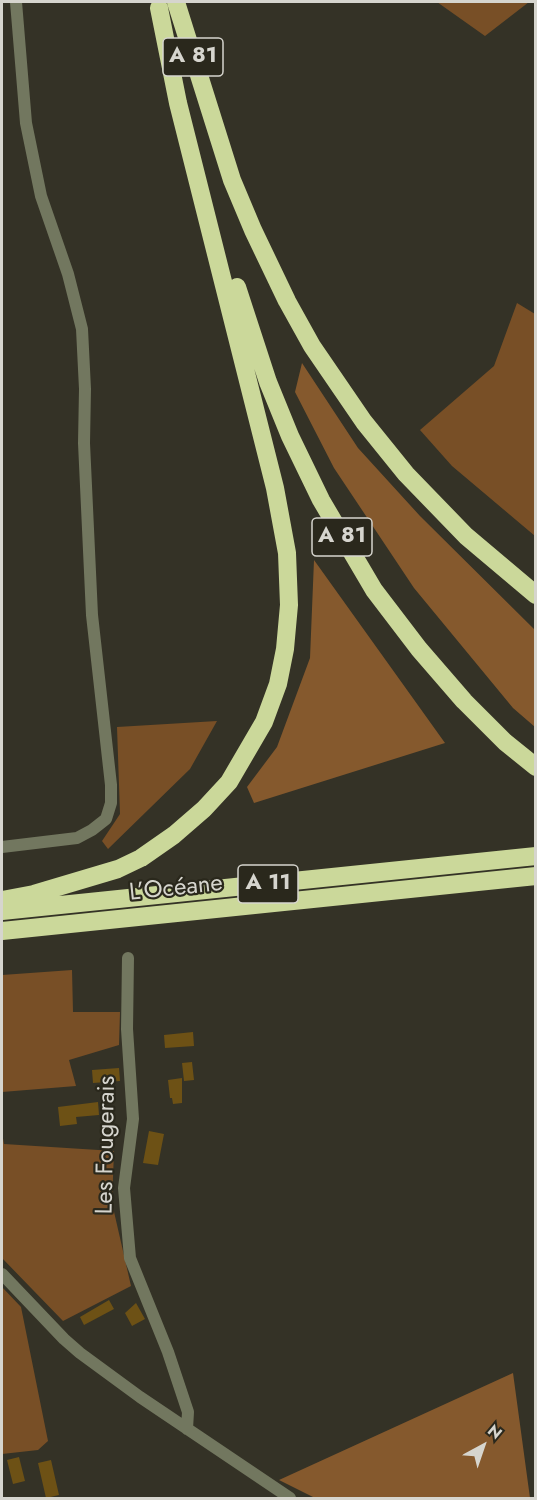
<!DOCTYPE html>
<meta charset="utf-8">
<style>
body{margin:0}
#map{position:relative;width:537px;height:1500px;overflow:hidden;background:#343226;font-family:Jost,sans-serif}
canvas{display:block}
.frame{position:absolute;inset:0;border:3px solid #d6d5ce;pointer-events:none}
.north{position:absolute;left:453px;top:1416px;width:60px;height:60px;-webkit-text-stroke:4px #2a281c;paint-order:stroke;rotate:40deg;font-size:16px;font-weight:700;line-height:24px;text-align:center;color:#d6d5ce}
.north::after{content:'';display:block;margin:auto;width:21px;height:27px;background:#d6d5ce;clip-path:polygon(50% 0,100% 100%,50% 72%,0 100%)}
</style>
<div id="map">
<canvas width="537" height="1500"></canvas>
<div class="frame"></div>
<div class="north">N</div>
</div>
<script>
const g = document.querySelector('canvas').getContext('2d');
g.lineJoin = 'round';
function fill(path, color) { g.fillStyle = color; g.fill(path, 'evenodd'); }
const poly = rows => new Path2D(rows.map(r => 'M' + r).join(''));
function trace(path, color, width, dash) { g.strokeStyle = color; g.lineWidth = width; g.lineCap = dash ? 'butt' : 'round'; g.setLineDash(dash || []); g.stroke(path); }
function drawText(font, color, halo, rows, align = 'center') {
  g.font = font + ' Jost,sans-serif'; g.lineWidth = 4.5; g.setLineDash([]); g.textBaseline = 'middle'; g.strokeStyle = halo; g.fillStyle = color; for (const [text, x, y, turn = 0] of rows) {
    g.save(); g.translate(x, y); g.rotate((+turn || 0) * Math.PI / 180); g.textAlign = isNaN(turn) ? turn : align; if (halo) g.strokeText(text, 0, 0); g.fillText(text, 0, 0); g.restore();
  }
}
const green = poly([
 [437,2,529,2,485,36],
 [517,303,535,314,535,536,452,466,420,430,494,366],
 [217,721,190,769,108,849,102,841,120,814,117,727],
 [72,970,73,1012,120,1012,119,1045,69,1060,76,1086,2,1092,2,975],
 [2,1133,4,1144,114,1151,112,1203,131,1286,63,1321,2,1258],
 [2,1287,21,1307,48,1441,38,1450,2,1454]
]);
const forest = poly([
 [302,363,358,448,420,516,535,630,535,727,513,708,414,588,334,468,295,392],
 [314,560,445,743,254,803,247,787,277,747,310,658],
 [513,1373,530,1498,315,1498,279,1480]
]);
const building = poly([
 [193,1032,194,1046,165,1048,164,1035],
 [192,1062,194,1080,184,1081,182,1063],
 [119,1068,120,1081,93,1083,92,1070],
 [182,1078,182,1103,173,1104,172,1098,170,1098,168,1080],
 [98,1102,99,1115,76,1117,77,1124,60,1126,58,1107],
 [149,1131,164,1134,158,1165,143,1163],
 [109,1300,114,1309,84,1325,80,1317],
 [136,1303,145,1319,132,1326,125,1313],
 [19,1457,25,1481,13,1484,7,1460],
 [51,1460,59,1495,46,1498,38,1463]
]);
const minor = poly([
 [2,847,77,838,92,830,106,819,111,803,111,785,92,615,84,443,85,389,82,329,68,274,41,196,26,123,16,2],
 [128,958,127,1029,133,1119,124,1188,130,1258,168,1352,188,1412,187,1429],
 [2,1274,64,1339,80,1353,140,1397,290,1498]
]);
const highway = poly([
 [176,2,232,180,253,230,287,301,312,346,364,422,406,474,466,536,536,595],
 [237,287,268,382,290,436,321,500,374,590,419,649,464,701,505,742,536,767],
 [2,900,34,894,118,869,141,858,174,835,204,809,229,782,264,722,278,684,285,649,289,605,287,553,275,488,178,103,159,8],
 [2,911,536,856],
 [2,931,536,876]
]);
const shields = [
 [193,57,60],
 [342,537,60],
 [268,884,60]
];
const shieldNames = [
 ["A 81",193,57],
 ["A 81",342,537],
 ["A 11",268,884]
];
const streetNames = [
 ["L’Océane",176,889,-6],
 ["Les Fougerais",107,1145,-89]
];
fill(green, '#784f26');
fill(forest, '#85592d');
fill(building, '#6d5115');
trace(minor, '#72775f', 12);
trace(highway, '#cbd89a', 18);
for (const [x, y, w] of shields) { const box = new Path2D(); box.roundRect(x - w / 2, y - 19, w, 38, 4.5); g.fillStyle = '#2a281c'; g.fill(box); trace(box, '#d6d5ce', 1.5); }
drawText('bold 22px', '#d6d5ce', null, shieldNames);
drawText('24px', '#d6d5ce', '#2a281c', streetNames);
</script>
